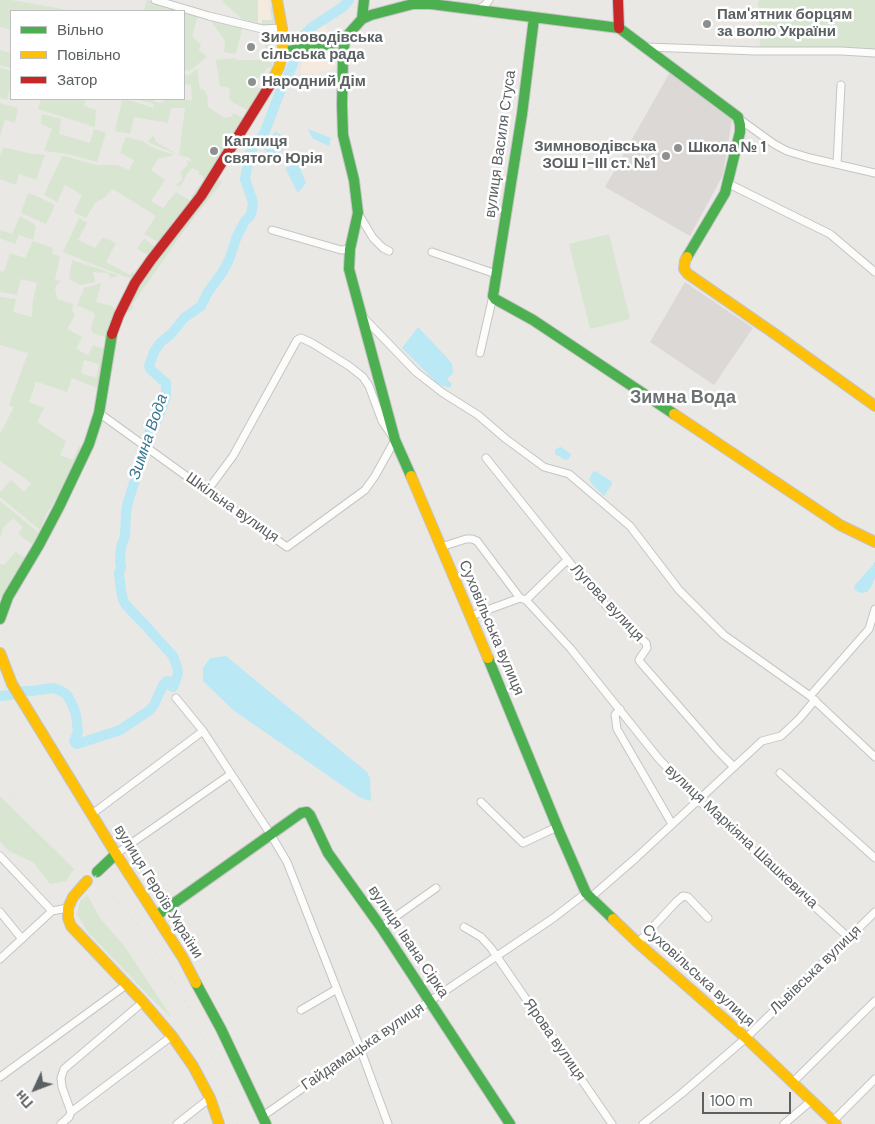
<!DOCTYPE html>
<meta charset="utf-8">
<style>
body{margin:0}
#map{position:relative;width:875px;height:1124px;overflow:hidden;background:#eae8e5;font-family:"DM Sans",sans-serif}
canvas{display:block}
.legend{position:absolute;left:10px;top:10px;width:175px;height:90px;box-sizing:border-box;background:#fff;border:1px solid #bdbfc0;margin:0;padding:6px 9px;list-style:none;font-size:15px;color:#5b6062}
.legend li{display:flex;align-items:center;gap:10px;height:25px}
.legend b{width:25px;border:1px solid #bdbfc0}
.north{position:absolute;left:10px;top:1064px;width:50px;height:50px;-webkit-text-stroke:4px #fff;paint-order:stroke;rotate:227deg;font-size:14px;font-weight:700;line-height:20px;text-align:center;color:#5b6062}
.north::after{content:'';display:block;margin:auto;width:18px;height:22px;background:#5b6062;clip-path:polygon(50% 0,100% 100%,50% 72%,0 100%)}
.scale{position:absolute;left:702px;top:1092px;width:89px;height:22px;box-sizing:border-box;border:2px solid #5b6062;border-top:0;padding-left:6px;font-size:15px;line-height:18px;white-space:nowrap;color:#5b6062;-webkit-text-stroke:4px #fff;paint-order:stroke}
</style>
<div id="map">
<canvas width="875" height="1124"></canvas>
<ul class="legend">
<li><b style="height:6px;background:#4caf50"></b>Вільно</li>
<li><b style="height:6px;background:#ffc107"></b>Повільно</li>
<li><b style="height:6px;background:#c62828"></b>Затор</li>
</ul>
<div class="north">Пн</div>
<div class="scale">100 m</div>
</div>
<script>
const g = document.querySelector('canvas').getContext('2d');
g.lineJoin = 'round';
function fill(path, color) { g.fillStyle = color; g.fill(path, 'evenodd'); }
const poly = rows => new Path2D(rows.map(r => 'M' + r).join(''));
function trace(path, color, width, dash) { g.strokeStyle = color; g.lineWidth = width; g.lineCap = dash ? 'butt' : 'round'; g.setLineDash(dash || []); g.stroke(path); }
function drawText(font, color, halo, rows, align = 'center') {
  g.font = font + ' "DM Sans",sans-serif'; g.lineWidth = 5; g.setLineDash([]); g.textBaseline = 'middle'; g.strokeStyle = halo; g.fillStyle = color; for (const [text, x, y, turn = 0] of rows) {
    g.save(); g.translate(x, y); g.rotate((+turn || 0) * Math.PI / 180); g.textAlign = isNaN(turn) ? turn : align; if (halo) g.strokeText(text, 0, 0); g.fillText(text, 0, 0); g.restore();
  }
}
const commercial = poly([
 [258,0,268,0,272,20,262,20,262,23,258,23],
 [324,24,333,38,311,45,308,33],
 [326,50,335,54,338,57,339,65,334,66,329,71,320,70,318,75,300,72,304,54]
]);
const education = poly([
 [670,72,732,120,723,175,690,236,605,187],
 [685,282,753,328,714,385,650,342]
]);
const green = poly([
 [0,0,11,0,74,11,11,11,11,30,0,27],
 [147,0,198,15,192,37,201,44,199,50,207,57,189,71,184,70,184,11,144,11],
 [223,0,258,0,258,23,262,23,262,20,272,20,270,7,272,7,273,9,275,24,269,26,250,23,241,18,223,2],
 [764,0,875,0,875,51,760,48,758,1],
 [209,18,243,26,236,53,234,54,224,52,225,41],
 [265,31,275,32,273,51,265,49],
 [0,50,11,53,11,68,0,65],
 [265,54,273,54,272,67,267,68,262,76,250,82,260,89,261,88,263,89,249,111,232,102,229,97,230,88,220,86,216,60,236,58,236,60,263,60],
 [0,68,11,71,11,83,7,100,0,98],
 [197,69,200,89,204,90,207,95,208,107,225,118,231,117,234,113,244,119,219,163,212,167,213,168,193,198,191,197,204,179,202,175,198,174,200,172,192,168,190,171,188,172,180,188,179,185,175,185,182,180,181,172,188,164,187,160,192,162,190,158,179,155,152,144,147,140,150,140,152,136,154,137,156,142,179,155,185,108,171,108,168,123,134,117,130,134,115,131,122,100,132,101,153,108,154,104,136,99,155,99,155,102,163,103,164,99,192,100,191,85,184,84,184,74,189,75],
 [41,99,86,99,84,106,96,110,95,127,38,109],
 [0,103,18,108,15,123,5,120,0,137],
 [42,114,61,119,59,134,73,138,90,143,94,129,106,133,97,162,69,154,44,151,52,129,41,124],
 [126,137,143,141,151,147,174,155,158,159,151,170,165,180,151,201,163,208,176,192,191,201,158,242,144,234,156,216,113,189,105,197,95,203,86,218,74,212,82,195,65,185,57,202,44,195,62,156,68,157,96,165,117,165,129,170,134,160,120,153],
 [3,147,32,154,45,155,36,180,19,174,16,185,0,179,0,156],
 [217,179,222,182,183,232,132,305,133,308,129,312,126,310,129,300,147,274,184,226],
 [28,193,37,196,55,205,46,224,21,213],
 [20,216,34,224,36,228,33,240,19,235,15,244,0,238,0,230,12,234],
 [79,218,87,223,78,240,95,248,102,238,105,238,116,243,106,262,130,275,133,272,134,275,132,277,129,278,97,266,63,252],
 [609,234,630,319,590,329,569,244],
 [144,238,155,247,148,255,137,249],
 [33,241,53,248,52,254,60,256,55,280,61,281,55,287,57,299,73,304,72,311,75,315,67,329,82,337,76,349,88,355,93,345,104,349,98,388,95,388,95,387,72,378,67,392,35,381,35,385,29,402,44,408,37,422,66,441,60,455,73,460,79,446,81,448,81,450,60,494,47,513,40,530,0,497,0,492,11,480,24,492,31,483,0,461,0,434,14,407,9,405,28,353,0,345,0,297,16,299,13,312,32,317,33,300,37,283,21,279,17,295,0,292,0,271,4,272,10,253,25,258],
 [84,360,99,364,96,378,81,373],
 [72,260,117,275,117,276,110,278,108,273,93,272,95,282,80,285,69,279],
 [101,283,96,302,112,306,115,310,107,336,105,337,93,333,91,328,95,315,92,312,77,305,84,288],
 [0,501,39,533,33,545,18,534,23,527,13,518,3,528,1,536,0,538],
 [16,552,23,557,24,555,25,558,3,597,0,599,0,563,2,565,5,564],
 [0,796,74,869,66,881,50,884,34,863,9,851,0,842],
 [87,895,100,918,125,947,172,1018,150,997,87,931,77,914,80,901]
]);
const water = poly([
 [308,129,331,138,329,146,312,138],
 [276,131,290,143,273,159,262,147],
 [298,163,306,183,298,193,285,168],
 [418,327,452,363,453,373,447,379,452,384,450,388,438,384,402,348],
 [561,447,571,454,568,460,565,460,555,454,555,450,557,448],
 [595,471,611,481,612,484,604,496,591,483,589,479,593,472],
 [874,562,875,562,875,578,871,587,867,592,862,593,858,592,854,589,855,585,873,565],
 [226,656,367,772,370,778,371,801,359,797,233,710,203,681,203,668,210,658]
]);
const river = poly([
 [0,696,11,695,25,691,31,691,53,688,61,691,67,695,73,706,76,715,78,732,74,741,75,743,77,744,120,730,150,710,154,705,163,685,167,681,169,682,170,685,173,687,174,685,178,673,177,667,173,656,145,625,126,605,123,600,121,591,119,573,121,568,120,559,121,547,125,536,126,512,128,502,140,464,148,435,158,418,166,396,166,383,150,369,149,366,154,352,160,343,172,333,184,318,201,306,208,292,222,273,229,260,237,236,245,221,250,216,252,210,253,202,245,179,250,153,254,146,264,134,280,92,287,79,298,50,299,40,312,27,343,7,349,0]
]);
const street = poly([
 [155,0,209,16,262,29,282,28],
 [477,10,485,5,489,0],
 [646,47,756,51,841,51,875,53],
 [738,118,774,144,787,151,810,158,875,173],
 [837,164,841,85],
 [727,183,830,234,875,272],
 [358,213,373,238,383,248,389,251],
 [272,230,341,250,350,249],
 [432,252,496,274],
 [364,318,416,372,443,393,478,415,506,439,544,467,569,474,630,526,679,590,724,635,810,696,875,757],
 [480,353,493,296],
 [99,413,207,491,287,547,365,490,375,476,395,440,382,421,369,386,363,377,349,366,312,343,301,338,297,340,233,456,207,491],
 [486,458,587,584,611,611,646,643,647,648,640,658,639,660,641,663,718,751,734,767],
 [441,547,466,539,472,539,477,541,520,598,526,600,571,649,659,759,698,800,849,938],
 [526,600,567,560],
 [471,616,520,598],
 [810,696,869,629,875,609],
 [176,698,203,731,271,835,287,862,360,1048,388,1124],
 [620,709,615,715,617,729,672,824],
 [780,773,875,858],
 [481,802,523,843,557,827],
 [92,814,203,731],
 [116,854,231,774],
 [0,856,52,911],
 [590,898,637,857,762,741,781,736,799,719,815,700],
 [0,912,22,939],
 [381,927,436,888],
 [464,927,481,937,491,948,612,1124],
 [638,943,676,902,683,896,688,897,708,918],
 [0,959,52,911,68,908],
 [301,1010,337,989],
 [0,1077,126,985],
 [793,1082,875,1001],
 [71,1112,172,1036],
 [263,1116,360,1048,552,919,586,893],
 [833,1121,875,1079],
 [61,1124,69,1117,71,1112,62,1087,61,1078,64,1069,143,1002],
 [177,1124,210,1098],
 [643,1124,681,1094,746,1038,875,912],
 [784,1124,811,1101]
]);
const fast = poly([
 [534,18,522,114,493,296,495,299,533,320,674,414],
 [362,19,364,0],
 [619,28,738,117,740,125,740,132,725,193,687,257],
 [345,38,343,56,342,105,343,135,354,180,358,213,350,249,349,269,395,440,411,476],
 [283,52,335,43,345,38,362,19,371,15,413,4,431,4,619,28],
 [0,619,8,597,39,545,59,507,89,444,99,413,112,334],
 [488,658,559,831,586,893,613,919],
 [97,872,116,854],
 [156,916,301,813,307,812,310,815,328,853,381,927,510,1124],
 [196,983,221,1029,266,1124]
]);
const slow = poly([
 [270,85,279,67,283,52,282,28,277,0],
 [687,257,685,261,684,269,688,274,775,334,875,406],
 [674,414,840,525,875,542],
 [411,476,488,658],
 [0,653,12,684,116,854,183,958,196,983],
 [87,881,73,897,68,908,68,918,71,926,143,1002,172,1036,193,1066,210,1098,219,1124],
 [613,919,638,943,746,1038,836,1124]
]);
const jam = poly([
 [618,0,619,28],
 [112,334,119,315,135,283,151,260,201,196,270,85]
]);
const rail = poly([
 [0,783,56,836,92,872,119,902,140,928,158,955,178,987,190,1009,214,1061,237,1124]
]);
const markers = [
 [707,24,5,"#8d9090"],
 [251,47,5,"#8d9090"],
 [252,82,5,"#8d9090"],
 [678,148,5,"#8d9090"],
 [214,151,5,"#8d9090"],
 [666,156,5,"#8d9090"]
];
const poiNames = [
 ["Пам'ятник борцям",717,15],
 ["за волю України",717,32],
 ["Зимноводівська",261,38],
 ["сільська рада",261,55],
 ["Народний Дім",262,82],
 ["Каплиця",224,142],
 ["святого Юрія",224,159],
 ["Зимноводівська",656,147,"right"],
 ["ЗОШ І-ІІІ ст. №1",656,164,"right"],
 ["Школа № 1",688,148]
];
const streetNames = [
 ["вулиця Василя Стуса",501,144,-82],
 ["Шкільна вулиця",232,508,35],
 ["Лугова вулиця",607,603,47],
 ["Суховільська вулиця",491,628,67],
 ["вулиця Маркіяна Шашкевича",741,837,43],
 ["вулиця Героїв України",158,892,58],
 ["вулиця Івана Сірка",408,942,56],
 ["Львівська вулиця",816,970,-44],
 ["Суховільська вулиця",698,976,42],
 ["Ярова вулиця",554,1040,55],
 ["Гайдамацька вулиця",363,1047,-34]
];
const waterNames = [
 ["Зимна Вода",149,437,-71]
];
const quarterNames = [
 ["Зимна Вода",683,398]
];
fill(commercial, '#f4eade');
fill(education, '#dcd8d5');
fill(green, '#d7e5d1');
fill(water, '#bae8f4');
trace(river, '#bae8f4', 10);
trace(street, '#c4c5c5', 9);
trace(fast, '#c4c5c4', 12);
trace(slow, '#c4c5c4', 12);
trace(jam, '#c4c5c4', 12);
trace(street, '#fcfcfb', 7);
trace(fast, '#4caf50', 10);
trace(slow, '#ffc107', 10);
trace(jam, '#c62828', 10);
trace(rail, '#e2e1e1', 2, [1, 6]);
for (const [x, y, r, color] of markers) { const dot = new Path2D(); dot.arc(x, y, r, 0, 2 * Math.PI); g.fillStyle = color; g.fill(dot); trace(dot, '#fff', 2); }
drawText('bold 15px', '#5b6062', '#fff', poiNames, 'left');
drawText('15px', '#5b6062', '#fff', streetNames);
drawText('italic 16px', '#3b7891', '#fff', waterNames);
drawText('bold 18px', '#6c7274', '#fff', quarterNames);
</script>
